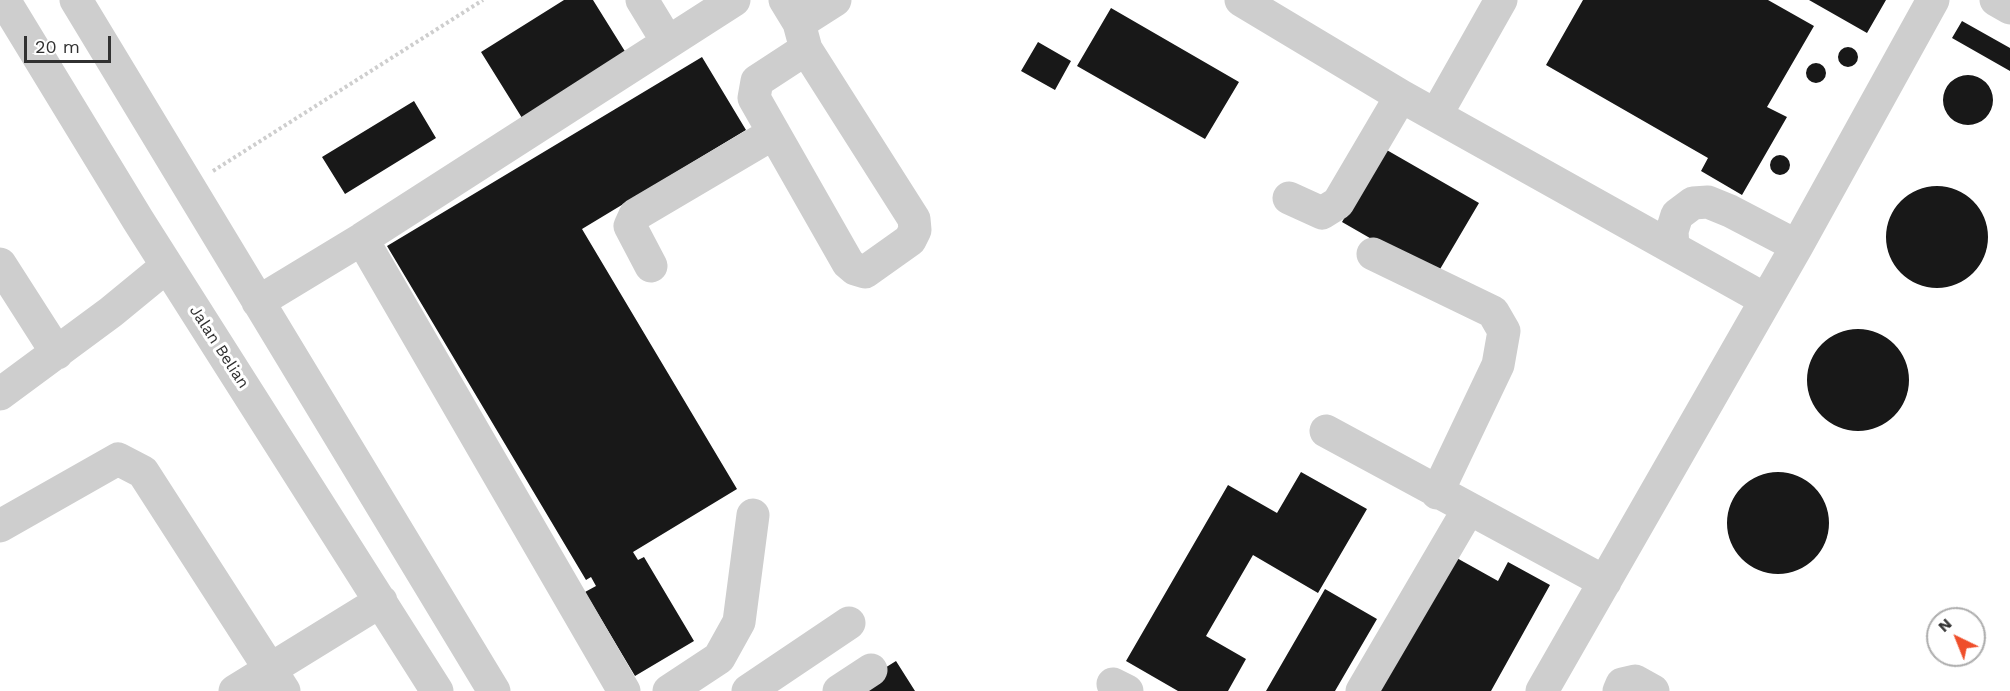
<!DOCTYPE html>
<style>
body{margin:0}
#map{position:relative;width:2010px;height:691px;overflow:hidden;background:#fff;font-family:"Work Sans",sans-serif}
canvas{display:block}
.north{position:absolute;left:1926px;top:607px;width:60px;height:60px;box-sizing:border-box;background:#fff;border:2px solid #adadad;border-radius:50%;rotate:317deg;font-size:16px;font-weight:700;line-height:24px;text-align:center;color:#313131}
.north::after{content:'';display:block;margin:auto;width:21px;height:27px;background:#ef4f2b;clip-path:polygon(50% 0,100% 100%,50% 72%,0 100%)}
.scale{position:absolute;left:24px;top:36px;width:87px;height:27px;box-sizing:border-box;border:3px solid #313131;border-top:0;padding-left:8px;font-size:18px;line-height:21px;white-space:nowrap;color:#313131;-webkit-text-stroke:4px #fff;paint-order:stroke}
</style>
<div id="map">
<canvas width="2010" height="691"></canvas>
<div class="north">N</div>
<div class="scale">20 m</div>
</div>
<script>
const g = document.querySelector('canvas').getContext('2d');
g.lineJoin = 'round';
function fill(path, color) { g.fillStyle = color; g.fill(path, 'evenodd'); }
const poly = rows => new Path2D(rows.map(r => 'M' + r).join(''));
function trace(path, color, width, dash) { g.strokeStyle = color; g.lineWidth = width; g.lineCap = dash ? 'butt' : 'round'; g.setLineDash(dash || []); g.stroke(path); }
function drawText(font, color, halo, rows, align = 'center') {
  g.font = font + ' "Work Sans",sans-serif'; g.lineWidth = 6; g.setLineDash([]); g.textBaseline = 'middle'; g.strokeStyle = halo; g.fillStyle = color; for (const [text, x, y, turn = 0] of rows) {
    g.save(); g.translate(x, y); g.rotate((+turn || 0) * Math.PI / 180); g.textAlign = isNaN(turn) ? turn : align; if (halo) g.strokeText(text, 0, 0); g.fillText(text, 0, 0); g.restore();
  }
}
const building = poly([
 [564,0,593,0,631,61,527,126,481,52],
 [1583,0,1768,0,1814,26,1767,107,1787,117,1742,195,1701,171,1708,158,1546,65],
 [1809,0,1886,0,1867,33],
 [1111,8,1239,82,1205,139,1077,66],
 [1962,21,2010,48,2010,71,1952,38],
 [1038,42,1071,61,1055,90,1021,71],
 '1838 57a10 10 0 1 1 20 0a10 10 0 1 1-20 0Z',
 [702,57,746,130,582,229,737,489,633,552,638,560,644,557,694,641,635,676,585,592,596,586,591,577,586,580,387,246],
 '1806 73a10 10 0 1 1 20 0a10 10 0 1 1-20 0Z',
 '1943 100a25 25 0 1 1 50 0a25 25 0 1 1-50 0Z',
 [414,101,436,138,345,194,322,157],
 [1385,149,1479,203,1436,276,1342,222],
 '1770 165a10 10 0 1 1 20 0a10 10 0 1 1-20 0Z',
 '1886 237a51 51 0 1 1 102 0a51 51 0 1 1-102 0Z',
 '1807 380a51 51 0 1 1 102 0a51 51 0 1 1-102 0Z',
 '1727 523a51 51 0 1 1 102 0a51 51 0 1 1-102 0Z',
 [1301,472,1367,509,1318,593,1253,555,1206,636,1246,659,1228,691,1178,691,1126,661,1228,485,1277,513],
 [1446,552,1498,581,1508,562,1550,585,1491,691,1369,691],
 [1325,589,1377,619,1335,691,1266,691],
 [896,661,915,691,848,691]
]);
const path = poly([
 [213,171,483,0]
]);
const minor = poly([
 [4,0,138,220,437,691],
 [76,0,494,691],
 [642,0,667,41],
 [785,0,799,23,806,49,914,219,915,230,910,240,865,272,855,269,848,263,754,98,757,81,806,49],
 [1241,0,1401,96,1766,300],
 [1996,0,2010,8],
 [799,23,835,0],
 [1436,115,1501,0],
 [1289,198,1322,213,1338,203,1401,96],
 [362,239,624,691],
 [1673,248,1672,231,1677,215,1693,203,1708,202,1730,211,1797,246],
 [1373,254,1493,312,1504,331,1498,365,1437,493],
 [0,264,57,353],
 [651,266,630,226,635,215,774,133],
 [258,302,362,239,734,0],
 [0,394,111,312,167,266],
 [1326,431,1605,582],
 [0,526,118,459,143,472,284,691],
 [1113,684,1127,691],
 [235,691,381,601],
 [669,691,719,658,739,622,753,515],
 [748,691,849,623],
 [839,691,871,670],
 [1362,691,1468,510],
 [1542,691,1797,246,1933,0],
 [1619,691,1622,684,1635,681,1653,691]
]);
const streetNames = [
 ["Jalan Belian",219,347,57]
];
fill(building, '#181818');
trace(path, '#cecece', 4, [3, 3]);
trace(minor, '#cecece', 33);
drawText('16px', '#313131', '#fff', streetNames);
</script>
